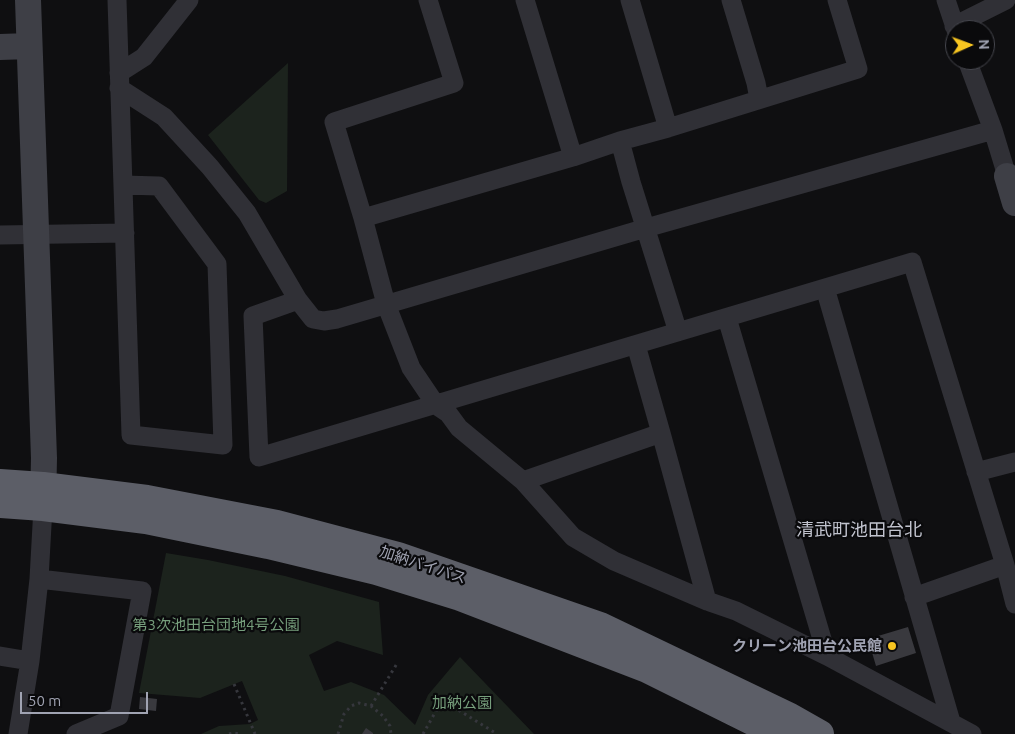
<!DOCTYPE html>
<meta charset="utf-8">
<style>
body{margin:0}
#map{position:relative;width:1015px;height:734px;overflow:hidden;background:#0f0f11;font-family:Ubuntu,sans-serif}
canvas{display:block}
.north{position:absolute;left:945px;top:20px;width:50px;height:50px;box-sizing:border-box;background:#0a0a0c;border:1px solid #46474e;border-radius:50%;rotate:88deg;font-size:14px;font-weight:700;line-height:20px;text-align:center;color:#a0a3b2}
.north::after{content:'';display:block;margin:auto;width:18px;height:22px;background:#f7c521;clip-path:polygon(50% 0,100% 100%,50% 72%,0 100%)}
.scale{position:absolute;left:20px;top:692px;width:128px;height:22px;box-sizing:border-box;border:2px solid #a0a3b2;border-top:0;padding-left:6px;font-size:15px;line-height:18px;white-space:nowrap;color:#a0a3b2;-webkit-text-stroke:4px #0a0a0c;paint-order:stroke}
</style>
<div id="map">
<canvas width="1015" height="734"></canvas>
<div class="north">N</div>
<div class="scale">50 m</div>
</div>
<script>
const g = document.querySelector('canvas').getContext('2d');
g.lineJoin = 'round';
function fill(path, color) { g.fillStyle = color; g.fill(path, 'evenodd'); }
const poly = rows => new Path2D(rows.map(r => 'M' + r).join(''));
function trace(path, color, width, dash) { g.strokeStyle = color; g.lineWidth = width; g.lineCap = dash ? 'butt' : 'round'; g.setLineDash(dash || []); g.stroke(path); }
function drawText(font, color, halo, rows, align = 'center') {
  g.font = font + ' Ubuntu,"Noto Sans JP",sans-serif'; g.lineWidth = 4.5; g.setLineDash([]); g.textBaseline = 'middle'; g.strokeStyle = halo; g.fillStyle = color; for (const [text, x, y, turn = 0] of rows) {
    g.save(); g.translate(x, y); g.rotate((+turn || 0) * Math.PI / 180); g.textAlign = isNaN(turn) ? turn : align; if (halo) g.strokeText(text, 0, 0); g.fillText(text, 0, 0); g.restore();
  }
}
const green = poly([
 [288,63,287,191,266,203,259,200,208,135],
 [166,553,208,560,285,576,379,602,383,655,337,641,309,655,324,691,351,682,384,695,415,725,428,695,460,657,534,734,201,734,219,726,250,724,258,720,242,681,200,698,139,693]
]);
const building = poly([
 [908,627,916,653,876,666,868,639],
 [140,697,157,699,156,711,139,709],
 [366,728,373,733,373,734,362,734]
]);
const path = poly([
 [234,684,255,734],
 [371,706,398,662],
 [229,734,233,733,240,734],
 [338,734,344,714,351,706,359,703,371,706,383,716,390,726,391,734],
 [423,734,436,711,442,706,452,706,497,734]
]);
const street = poly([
 [117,0,131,435,223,445,217,264,159,186,123,185],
 [428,0,454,83,334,122,363,218,386,304,411,368,436,405,448,413,459,428,523,481,573,537,614,561,707,601,736,611,827,656,972,734],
 [525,0,573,157],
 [630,0,668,128],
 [731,0,756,83,759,99],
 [946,0,956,30],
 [954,26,1006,0],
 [967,60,993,130,1007,176,1015,176],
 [119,73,144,57,189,0],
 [119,88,164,117,210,167,247,213,298,300,313,319,324,321,337,319,646,228,993,130],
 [620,141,631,182,678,332],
 [363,218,573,157,620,141,668,128,858,69,837,0],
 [0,235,125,233],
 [825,288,951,722],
 [298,300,253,316,259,457,912,262,1005,565,1015,604],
 [727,318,827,656],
 [636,345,661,433,707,601],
 [976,472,1015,462],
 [523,481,661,433],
 [39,579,142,591,119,716,76,734],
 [914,597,1005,565],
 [0,656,30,661],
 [18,734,30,661,39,579,43,507]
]);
const secondary = poly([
 [28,0,44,458,43,507],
 [0,47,29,46],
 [1007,176,1015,203]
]);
const highway = poly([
 [0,483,43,486,147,499,277,524,398,556,600,626,790,717,820,734],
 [0,504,43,507,146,520,268,545,376,571,460,597,647,669,778,734]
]);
const markers = [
 [892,646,5,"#f7c521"]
];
const streetNames = [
 ["加納バイパス",423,565,18]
];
const parkNames = [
 ["第3次池田台団地4号公園",216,625],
 ["加納公園",462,703]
];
const poiNames = [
 ["クリーン池田台公民館",882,646]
];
const quarterNames = [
 ["清武町池田台北",859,530]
];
fill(green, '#1c231d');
fill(building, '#39393e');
trace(path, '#36373d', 3, [2.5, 4]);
trace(street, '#303036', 19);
trace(secondary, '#3e3f46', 26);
trace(highway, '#5c5e67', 28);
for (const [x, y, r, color] of markers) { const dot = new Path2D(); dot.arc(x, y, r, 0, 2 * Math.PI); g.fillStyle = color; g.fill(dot); trace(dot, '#0a0a0c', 2); }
drawText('15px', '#a0a3b2', '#0a0a0c', streetNames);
drawText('15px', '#769e7c', '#0a0a0c', parkNames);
drawText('bold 15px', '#a0a3b2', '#0a0a0c', poiNames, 'right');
drawText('18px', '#c1c3ce', '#0a0a0c', quarterNames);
</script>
